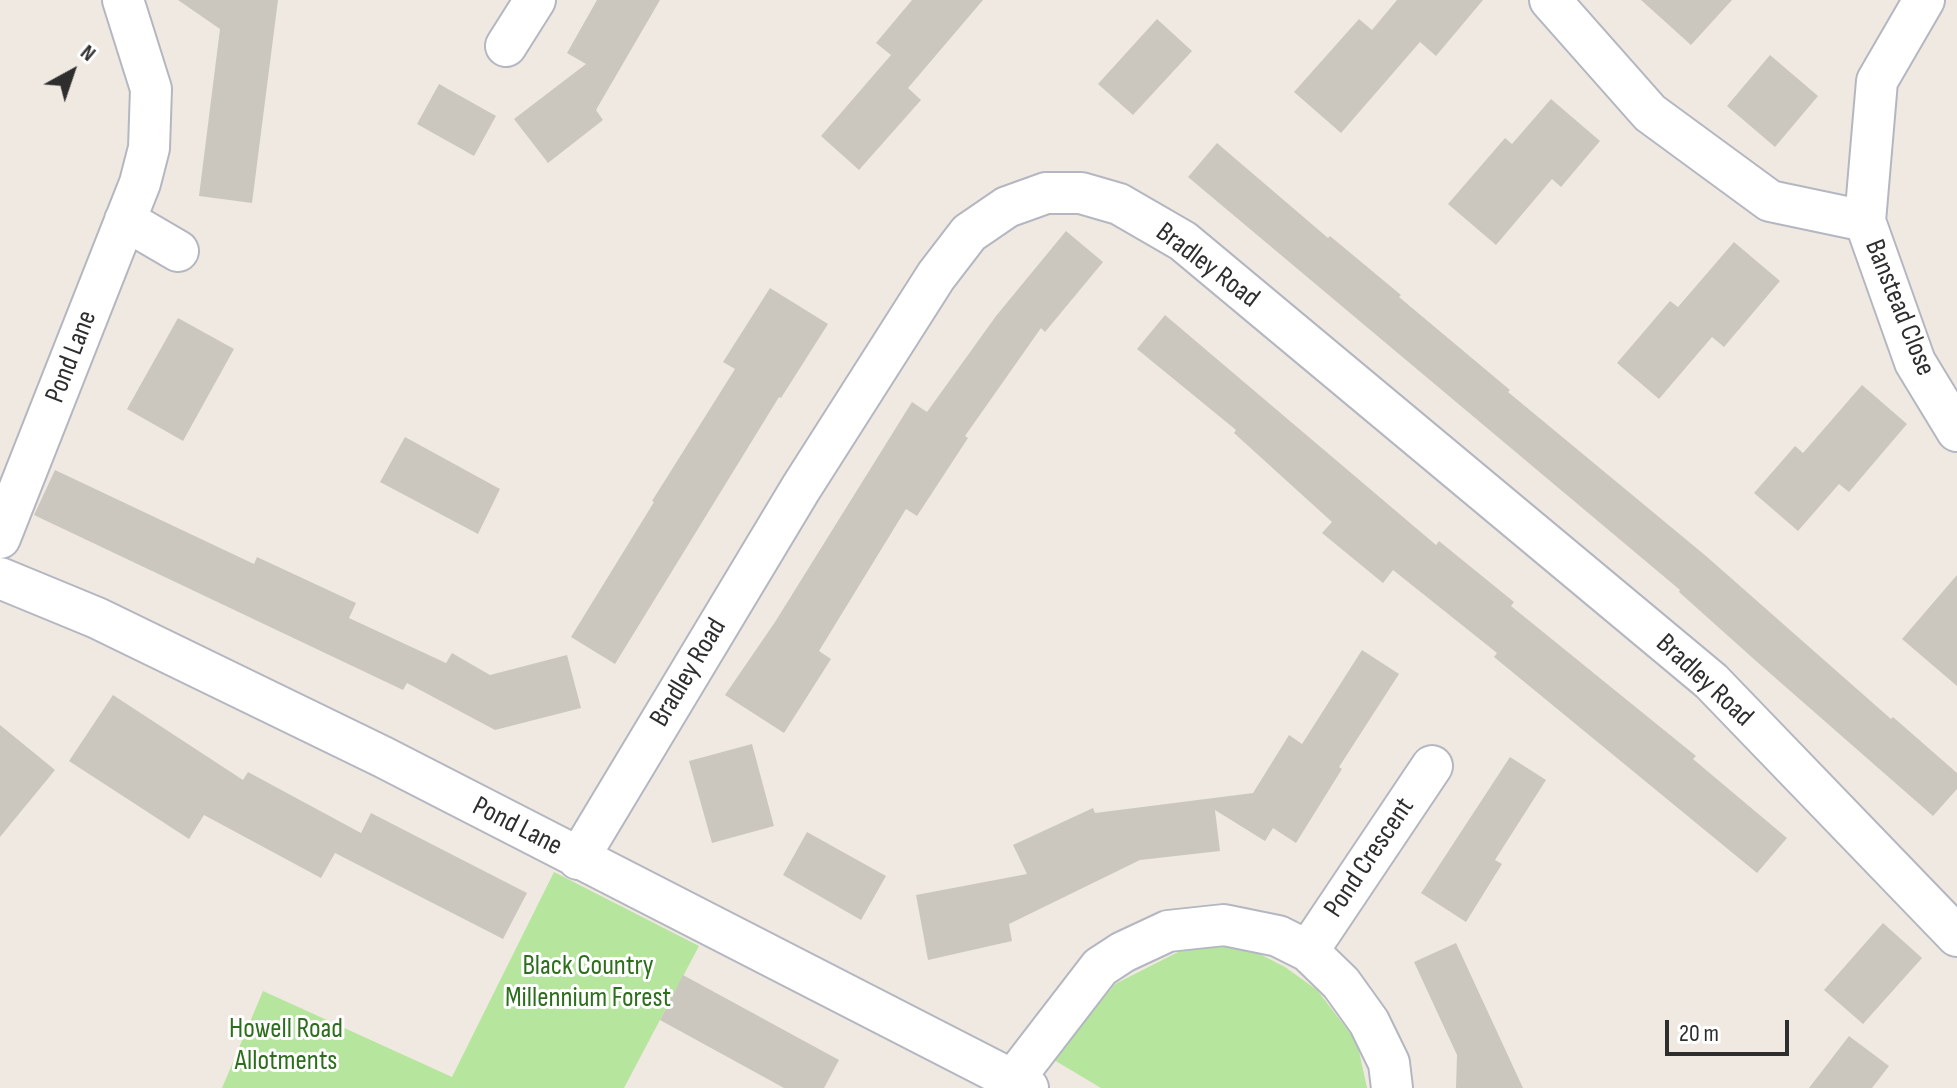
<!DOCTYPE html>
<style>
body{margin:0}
#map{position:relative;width:1957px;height:1088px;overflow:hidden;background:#efe9e1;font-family:"Sofia Sans Condensed",sans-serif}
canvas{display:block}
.north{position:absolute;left:32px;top:32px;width:80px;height:80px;-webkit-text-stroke:6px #fff;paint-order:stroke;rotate:40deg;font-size:22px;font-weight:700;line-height:32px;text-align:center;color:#2e2e2e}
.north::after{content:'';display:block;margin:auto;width:28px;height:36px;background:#2e2e2e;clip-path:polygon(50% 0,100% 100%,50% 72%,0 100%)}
.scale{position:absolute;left:1665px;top:1020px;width:124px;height:36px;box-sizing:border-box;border:4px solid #2e2e2e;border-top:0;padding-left:10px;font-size:24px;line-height:28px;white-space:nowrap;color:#2e2e2e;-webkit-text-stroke:6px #fff;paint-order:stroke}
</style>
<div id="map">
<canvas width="1957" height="1088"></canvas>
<div class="north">N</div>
<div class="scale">20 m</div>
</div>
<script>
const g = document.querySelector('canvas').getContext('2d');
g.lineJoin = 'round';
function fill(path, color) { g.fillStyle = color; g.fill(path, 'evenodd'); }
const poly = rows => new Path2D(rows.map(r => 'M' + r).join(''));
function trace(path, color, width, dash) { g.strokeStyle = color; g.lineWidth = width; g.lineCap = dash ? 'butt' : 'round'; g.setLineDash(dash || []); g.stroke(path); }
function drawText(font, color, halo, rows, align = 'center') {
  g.font = font + ' "Sofia Sans Condensed",sans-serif'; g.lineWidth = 6; g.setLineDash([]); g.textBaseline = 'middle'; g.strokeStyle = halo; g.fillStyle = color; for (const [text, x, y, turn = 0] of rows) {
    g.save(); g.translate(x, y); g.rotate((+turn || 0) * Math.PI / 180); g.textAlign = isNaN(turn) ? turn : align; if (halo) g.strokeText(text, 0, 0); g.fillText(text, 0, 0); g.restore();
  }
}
const green = poly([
 [554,872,699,946,624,1088,222,1088,263,991,452,1077],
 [1194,944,1244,946,1285,967,1317,990,1357,1042,1367,1088,1101,1088,1054,1060,1115,984]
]);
const building = poly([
 [178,0,278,0,252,203,199,196,220,29],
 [597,0,660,0,596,110,603,120,548,163,514,119,586,64,567,53],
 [912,0,983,0,908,88,921,100,859,170,821,136,891,55,876,43],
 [1397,0,1483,0,1436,56,1420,42,1341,133,1294,92,1359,19,1372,30],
 [1641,0,1732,0,1691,45],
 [1157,19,1192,51,1133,115,1098,84],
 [1770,55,1818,96,1775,147,1727,106],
 [439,84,496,116,474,156,417,124],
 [1551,99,1600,141,1561,187,1552,179,1496,245,1448,204,1505,138,1512,144],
 [1217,143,1328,238,1330,236,1401,295,1399,297,1510,390,1508,392,1706,556,1891,719,1893,717,1957,773,1957,789,1933,816,1756,661,1679,592,1680,590,1188,177],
 [1066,231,1103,262,1045,332,1041,328,965,436,968,438,917,516,906,509,819,651,831,659,784,733,725,695,775,622,912,402,927,412,996,316],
 [1734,242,1780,281,1724,347,1712,337,1659,399,1617,363,1670,301,1678,307],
 [770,288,828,324,781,398,779,397,615,664,571,637,654,502,652,501,735,369,723,362],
 [1165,315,1436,545,1439,541,1514,602,1511,606,1696,756,1693,759,1787,838,1757,873,1494,657,1497,653,1393,570,1383,583,1322,533,1332,522,1234,433,1236,430,1137,349],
 [178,318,234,349,183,441,127,409],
 [1862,385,1907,424,1849,492,1839,484,1798,531,1754,493,1795,446,1803,453],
 [405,437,500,489,478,534,380,482],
 [55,470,254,564,257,557,356,603,349,618,446,663,452,653,490,675,567,655,581,708,495,730,407,683,403,690,34,515],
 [1957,575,1957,686,1902,639],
 [1362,650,1399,674,1339,767,1342,769,1296,843,1273,828,1265,841,1215,810,1220,851,1140,860,1009,924,1012,941,928,960,916,895,1027,874,1013,845,1093,808,1095,813,1253,793,1289,735,1302,744],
 [113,695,243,780,248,772,361,833,371,813,527,893,503,939,335,853,321,878,204,815,189,839,69,761],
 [0,725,55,770,0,837],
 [752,744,774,826,712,843,689,761],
 [1510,757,1546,780,1495,860,1502,864,1466,922,1421,893],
 [807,832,886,876,861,920,783,875],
 [1883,923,1922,958,1863,1024,1824,990],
 [1456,943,1523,1088,1456,1088,1457,1055,1414,962],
 [683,975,839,1060,824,1088,784,1088,660,1020],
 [1849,1036,1889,1066,1872,1088,1809,1088]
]);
const minor = poly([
 [1550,0,1650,113,1770,201,1865,221],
 [1924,0,1877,81,1865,221,1915,362,1957,431],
 [506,46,535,0],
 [125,220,178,251],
 [0,538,140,183,149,148,151,89,123,0],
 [0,578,97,618,383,757,1028,1088],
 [578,859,801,488,936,276,969,233,1007,207,1046,193,1081,193,1119,204,1183,241,1711,681,1957,936],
 [1308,951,1432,766],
 [1013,1080,1100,967,1123,952,1168,931,1224,925,1278,936,1308,951,1341,983,1369,1022,1389,1063,1392,1088]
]);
const streetNames = [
 ["Bradley Road",1207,266,37],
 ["Banstead Close",1899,308,68],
 ["Pond Lane",72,357,-69],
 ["Bradley Road",689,673,-59],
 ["Bradley Road",1704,681,43],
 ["Pond Lane",517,827,27],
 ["Pond Crescent",1370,858,-56]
];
const parkNames = [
 ["Black Country",588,967],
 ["Millennium Forest",588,999],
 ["Howell Road",286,1030],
 ["Allotments",286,1062]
];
fill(green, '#b6e59e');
fill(building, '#cbc7bf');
trace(minor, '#b4b7c1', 44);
trace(minor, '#fff', 40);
drawText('28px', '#2e2e2e', '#fff', streetNames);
drawText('28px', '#2c6e1b', '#fff', parkNames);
</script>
